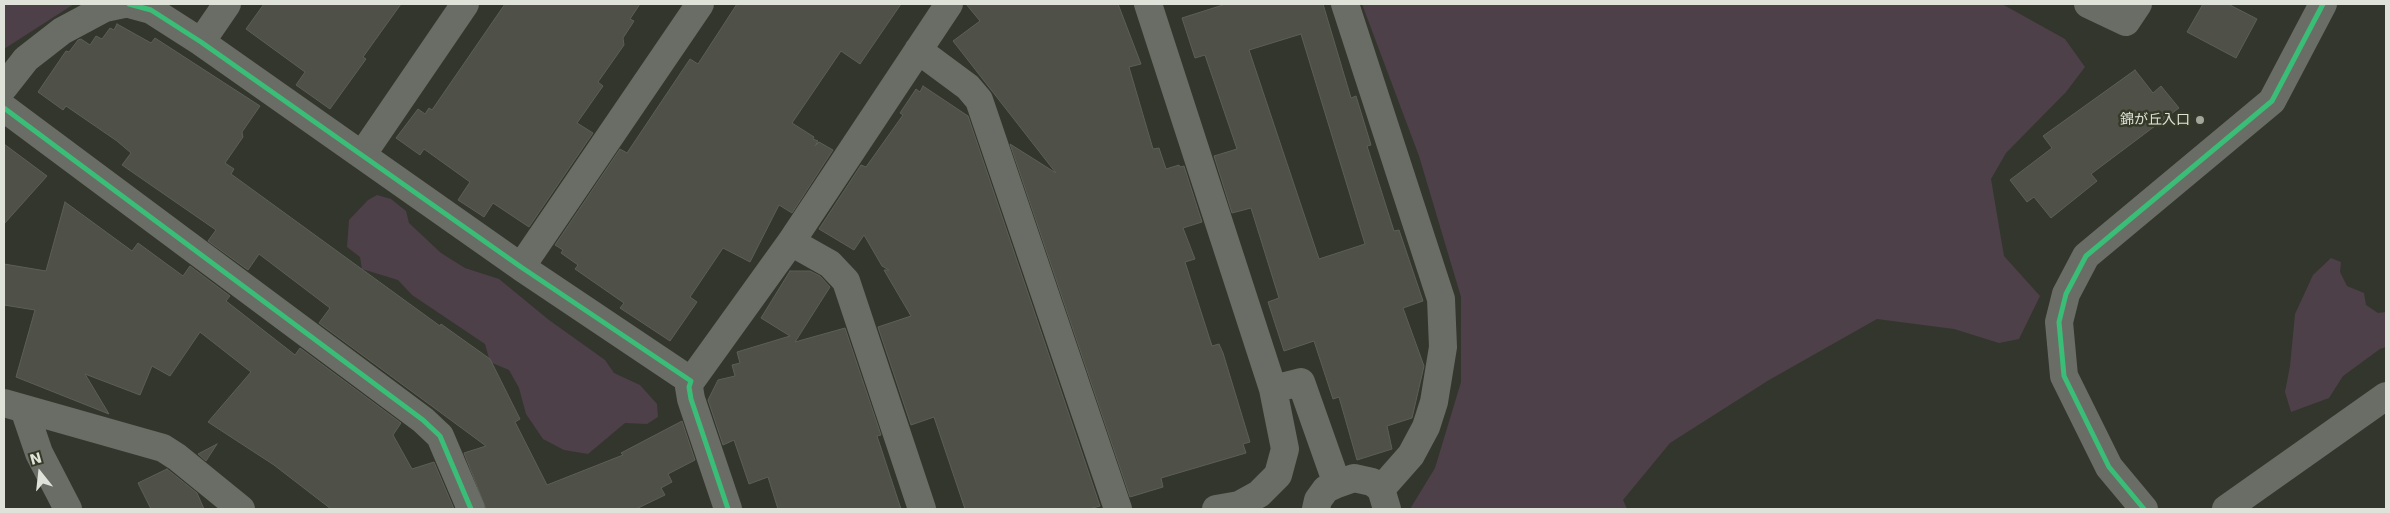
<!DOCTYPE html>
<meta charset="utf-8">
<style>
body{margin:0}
#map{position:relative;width:2390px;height:513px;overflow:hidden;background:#33362c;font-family:"DejaVu Sans",sans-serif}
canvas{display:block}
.frame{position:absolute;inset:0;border:5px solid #dfe2d8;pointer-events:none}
.north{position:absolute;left:15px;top:448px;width:50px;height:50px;-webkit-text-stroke:4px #353a28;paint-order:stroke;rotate:344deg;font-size:14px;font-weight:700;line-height:20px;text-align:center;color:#dfe2d8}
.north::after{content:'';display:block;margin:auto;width:18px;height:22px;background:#dfe2d8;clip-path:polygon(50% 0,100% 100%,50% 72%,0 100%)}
</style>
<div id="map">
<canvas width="2390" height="513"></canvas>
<div class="frame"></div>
<div class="north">N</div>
</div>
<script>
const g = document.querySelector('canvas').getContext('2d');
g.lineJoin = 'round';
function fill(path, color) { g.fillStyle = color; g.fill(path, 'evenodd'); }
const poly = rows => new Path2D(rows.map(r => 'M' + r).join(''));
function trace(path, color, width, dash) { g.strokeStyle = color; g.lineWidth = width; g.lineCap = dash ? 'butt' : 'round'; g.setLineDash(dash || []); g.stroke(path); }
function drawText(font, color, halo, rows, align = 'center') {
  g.font = font + ' "DejaVu Sans","Noto Sans JP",sans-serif'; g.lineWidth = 5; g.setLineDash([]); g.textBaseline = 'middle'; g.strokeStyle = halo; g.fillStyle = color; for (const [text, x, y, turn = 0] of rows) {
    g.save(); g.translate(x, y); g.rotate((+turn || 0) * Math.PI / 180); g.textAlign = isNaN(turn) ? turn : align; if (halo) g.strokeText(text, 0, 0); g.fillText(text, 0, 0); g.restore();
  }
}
const green = poly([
 [4,4,74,4,4,49],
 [1362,4,2002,4,2065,39,2085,67,2066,92,2006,153,1991,179,2004,256,2040,296,2019,339,1999,343,1954,329,1877,319,1769,380,1670,443,1623,500,1627,509,1410,509,1435,468,1461,382,1461,297,1419,156],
 [377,195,391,199,406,211,409,223,441,253,465,268,499,279,549,320,605,360,614,373,640,385,657,404,658,417,647,424,625,423,588,454,564,450,543,439,526,414,519,388,509,370,490,362,485,344,412,295,398,280,362,269,360,257,347,247,349,220,368,200],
 [2331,258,2341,262,2340,272,2347,286,2364,293,2366,305,2378,313,2386,312,2386,347,2380,349,2343,376,2329,398,2291,412,2285,392,2290,366,2295,314,2313,275]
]);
const building = poly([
 [264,4,401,4,363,57,366,59,330,109,296,85,305,72,246,29,264,4],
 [505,4,640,4,630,19,634,21,623,38,624,45,598,82,603,86,577,123,593,133,529,227,493,203,484,217,458,200,470,182,424,149,420,155,396,138,418,109,425,114,429,108,432,110,505,4],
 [737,4,901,4,860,64,841,51,792,123,814,137,813,139,818,141,815,146,819,142,833,150,792,213,779,205,750,262,723,248,690,297,697,302,670,341,620,308,624,303,575,269,578,265,561,253,563,250,555,245,620,149,627,153,690,59,698,64,737,4],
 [966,4,1118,4,1141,64,1129,67,1153,149,1159,148,1166,169,1179,165,1180,167,1184,166,1202,222,1183,228,1195,259,1185,262,1212,346,1219,344,1223,353,1250,442,1243,444,1246,453,1161,478,1163,487,1130,497,1010,144,1056,173,953,41,980,21,966,4],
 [1226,4,1323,4,1351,98,1356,96,1371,145,1367,146,1394,231,1399,230,1423,301,1403,308,1424,366,1412,418,1387,426,1392,449,1357,460,1339,397,1333,399,1314,341,1284,351,1268,302,1279,298,1251,208,1232,213,1214,156,1237,149,1205,55,1195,58,1182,18,1226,4],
 [1301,34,1365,244,1319,259,1249,50,1301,34],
 [2203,4,2228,4,2257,19,2236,58,2187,32,2203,4],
 [117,24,151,43,155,38,260,106,242,132,243,137,225,163,234,169,231,174,440,326,441,324,490,359,520,419,515,422,547,485,623,455,621,453,682,421,695,460,668,474,672,482,661,488,665,495,636,509,486,509,464,453,486,446,319,323,330,308,259,254,248,270,208,241,216,230,122,165,131,153,117,141,66,106,63,110,38,92,66,51,69,52,78,40,81,39,90,45,96,36,102,39,110,28,114,30,117,24],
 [2135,70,2153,93,2161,86,2179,108,2091,174,2097,181,2051,218,2034,197,2027,202,2010,180,2052,148,2043,136,2135,70],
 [923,86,968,116,1100,506,1089,509,965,509,934,417,911,425,878,327,911,316,884,270,889,270,882,266,864,235,854,250,819,229,861,165,866,167,903,115,900,113,916,89,920,92,923,86],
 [4,144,47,176,4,224,4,144],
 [65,202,132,251,138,243,183,276,190,266,230,296,226,301,295,355,300,348,401,423,393,435,412,469,434,462,454,509,331,509,274,465,208,422,251,372,200,332,170,376,152,366,140,395,85,374,109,414,16,377,35,310,4,305,4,264,46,271,65,202],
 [790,271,810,271,820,276,830,287,795,342,845,328,881,435,877,436,901,509,778,509,768,477,749,484,734,440,723,445,708,400,718,380,735,376,732,365,740,363,737,352,790,336,761,318,790,271],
 [217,444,206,461,198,454,217,444],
 [167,469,197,493,204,509,151,509,138,483,167,469]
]);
const minor = poly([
 [129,4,151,10,201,42,521,267,691,381,689,387,691,399,728,509],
 [1148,4,1273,389,1285,449,1278,475,1259,494,1239,505,1216,509],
 [1345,4,1441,299,1443,347,1434,402,1426,427,1411,455,1381,489,1387,509],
 [2088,4,2126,22,2138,4],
 [201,42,227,4],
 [918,50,968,87,979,100,1118,509],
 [4,87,26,59,62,31,105,8,124,4],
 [4,108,423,420,440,436,471,509],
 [362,155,465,4],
 [791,242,830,264,846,281,922,509],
 [521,267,700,4],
 [691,381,791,242,949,4],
 [1273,389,1301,382,1337,484,1326,489,1318,500,1316,509],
 [4,403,163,448,177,457,241,509],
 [24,409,39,453,68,509],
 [1337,484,1354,478,1372,482,1381,489],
 [2144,509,2109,467,2064,376,2059,322,2066,294,2086,256,2272,101,2323,4],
 [2226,509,2386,396]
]);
const cycleway = poly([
 [129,4,151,10,201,42,521,267,691,381,689,387,691,399,728,509],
 [4,108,423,420,440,436,471,509],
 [2144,509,2109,467,2064,376,2059,322,2066,294,2086,256,2272,101,2323,4]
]);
const markers = [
 [2200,120,5,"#a3a69c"]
];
const poiNames = [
 ["錦が丘入口",2190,120]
];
fill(green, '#4d4048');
fill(building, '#4f5149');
trace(building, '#5c5f56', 1);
trace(minor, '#6a6d65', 28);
trace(cycleway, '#3abd76', 5);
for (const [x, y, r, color] of markers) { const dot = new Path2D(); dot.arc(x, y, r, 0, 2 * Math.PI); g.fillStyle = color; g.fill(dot); trace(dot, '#353a28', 2); }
drawText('14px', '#dfe2d8', '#353a28', poiNames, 'right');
</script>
